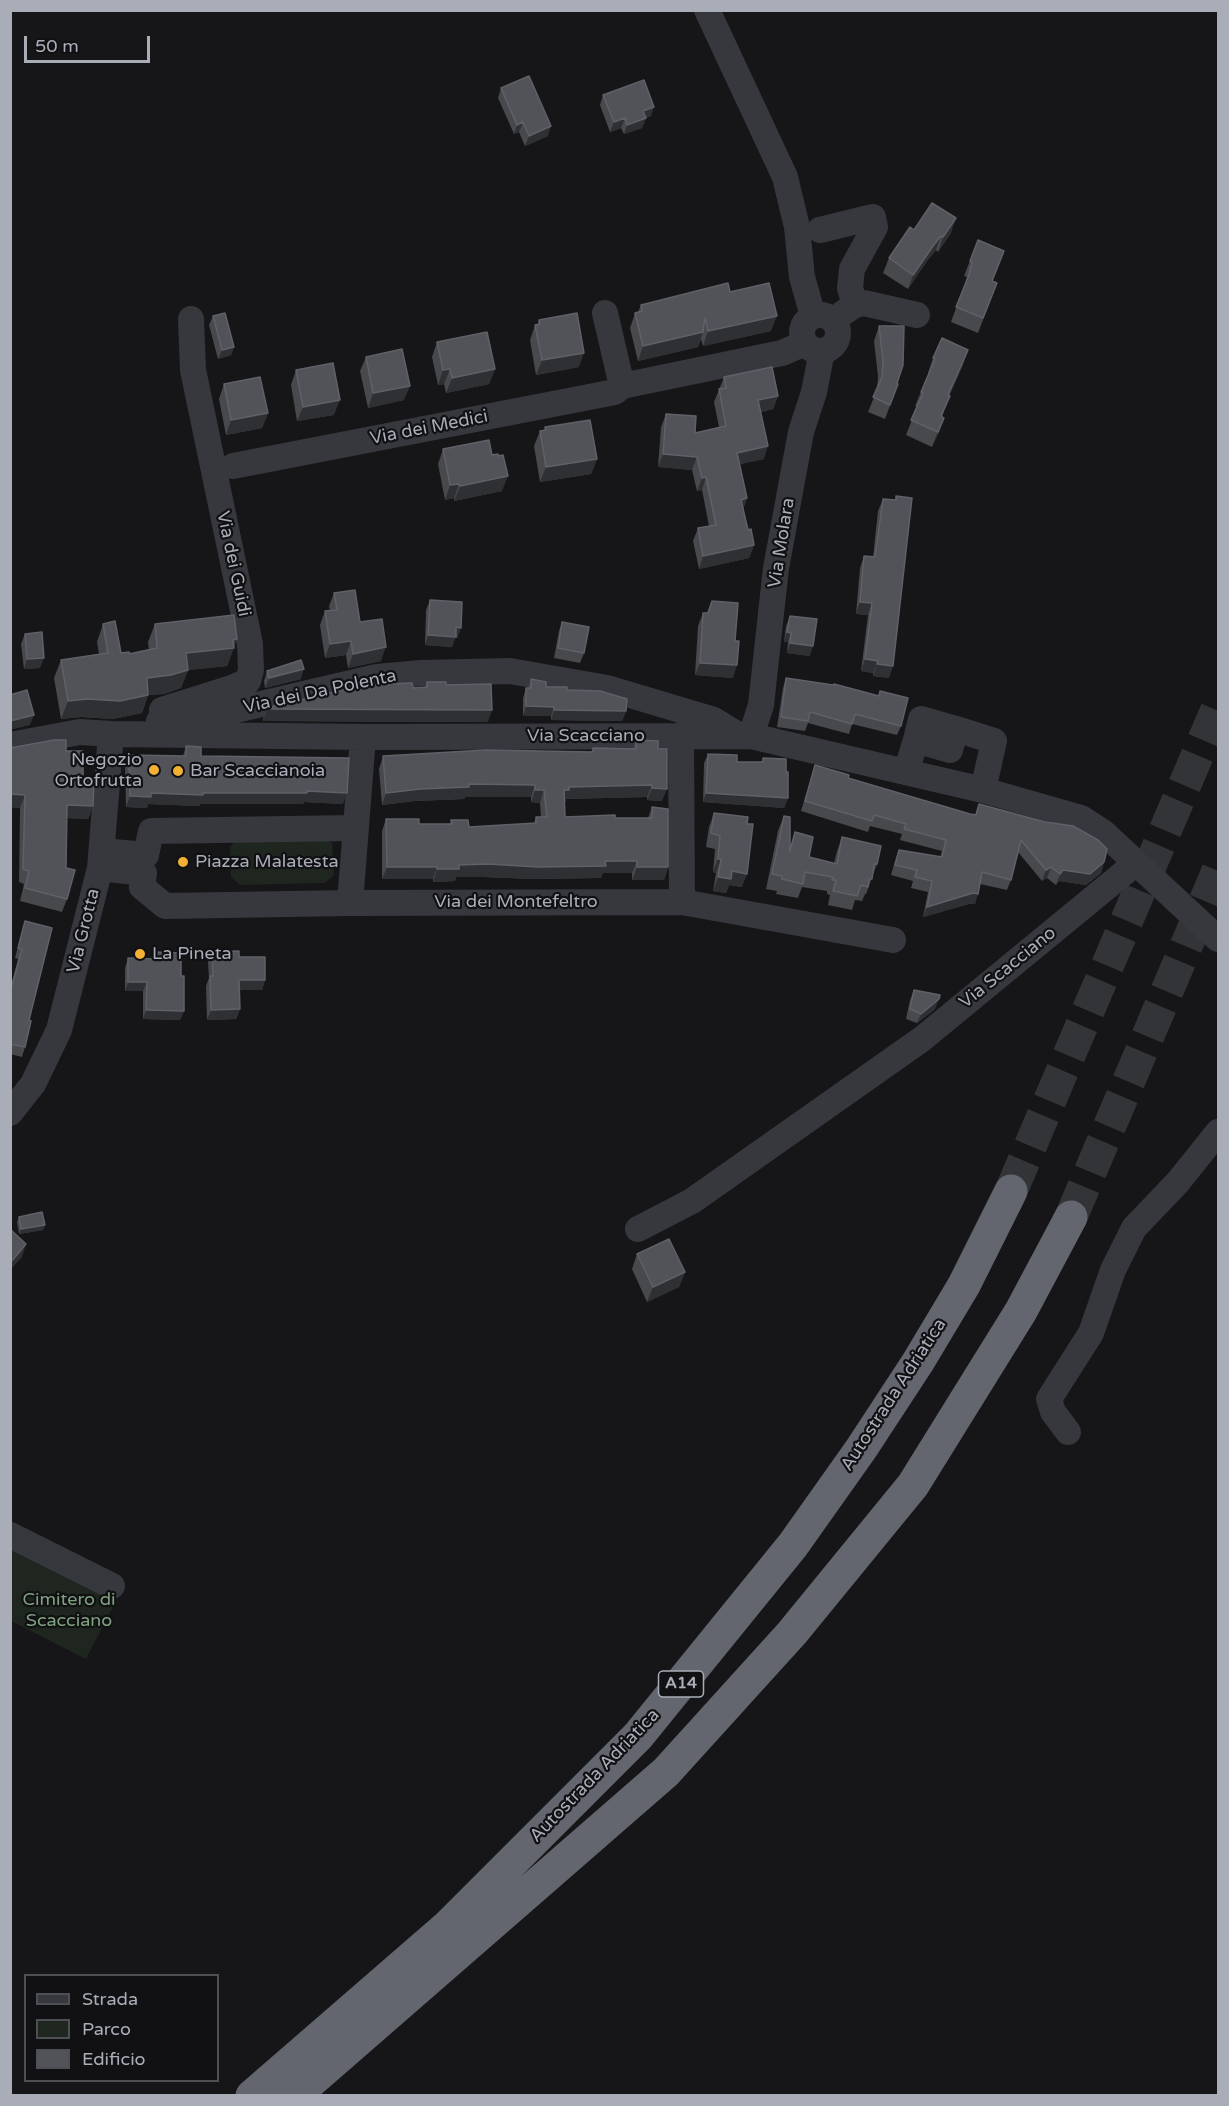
<!DOCTYPE html>
<style>
body{margin:0}
#map{position:relative;width:1229px;height:2106px;overflow:hidden;background:#161618;font-family:"Varela Round",sans-serif}
canvas{display:block}
.frame{position:absolute;inset:0;border:12px solid #a8adb8;pointer-events:none}
.legend{position:absolute;left:24px;top:1974px;width:195px;height:108px;box-sizing:border-box;background:#111113;border:2px solid #4d4f55;margin:0;padding:8px 10px;list-style:none;font-size:18px;color:#a8adb8}
.legend li{display:flex;align-items:center;gap:12px;height:30px}
.legend b{width:30px;border:2px solid #4d4f55}
.scale{position:absolute;left:24px;top:36px;width:126px;height:27px;box-sizing:border-box;border:3px solid #a8adb8;border-top:0;padding-left:8px;font-size:18px;line-height:21px;white-space:nowrap;color:#a8adb8;-webkit-text-stroke:4px #111113;paint-order:stroke}
</style>
<div id="map">
<canvas width="1229" height="2106"></canvas>
<div class="frame"></div>
<ul class="legend">
<li><b style="height:8px;background:#37383d"></b>Strada</li>
<li><b style="height:16px;background:#1e261f"></b>Parco</li>
<li><b style="height:16px;background:#525359"></b>Edificio</li>
</ul>
<div class="scale">50 m</div>
</div>
<script>
const g = document.querySelector('canvas').getContext('2d');
g.lineJoin = 'round';
function fill(path, color) { g.fillStyle = color; g.fill(path, 'evenodd'); }
const poly = rows => new Path2D(rows.map(r => 'M' + r).join(''));
function trace(path, color, width, dash) { g.strokeStyle = color; g.lineWidth = width; g.lineCap = dash ? 'butt' : 'round'; g.setLineDash(dash || []); g.stroke(path); }
function drawText(font, color, halo, rows, align = 'center') {
  g.font = font + ' "Varela Round",sans-serif'; g.lineWidth = 4.5; g.setLineDash([]); g.textBaseline = 'middle'; g.strokeStyle = halo; g.fillStyle = color; for (const [text, x, y, turn = 0] of rows) {
    g.save(); g.translate(x, y); g.rotate((+turn || 0) * Math.PI / 180); g.textAlign = isNaN(turn) ? turn : align; if (halo) g.strokeText(text, 0, 0); g.fillText(text, 0, 0); g.restore();
  }
}
const green = poly([
 [321,834,332,843,334,875,325,883,240,885,231,877,230,847,239,837],
 [10,1542,119,1595,86,1659,11,1621]
]);
const highwayTunnel = poly([
 [1011,1191,1218,707],
 [1071,1217,1218,871]
]);
const minor = poly([
 [707,10,785,177,797,227,802,277,813,316],
 [820,230,873,217,875,227,852,269,850,288,855,305],
 [605,313,622,386],
 [843,313,855,305,864,303,917,315],
 '802 333a18 18 0 1 1 36 0a18 18 0 1 1-36 0Z',
 [233,466,615,392,622,386,782,353,805,343],
 [162,710,232,688,248,681,251,670,250,644,193,370,191,319],
 [159,721,214,715,377,677,421,673,510,671,607,688,714,720,737,734],
 [956,729,994,741,983,790],
 [681,735,682,902],
 [751,736,761,705,776,568,801,432,814,392,822,351],
 [10,745,80,732,111,734,363,737,751,736,983,790,1081,818,1104,833,1218,939],
 [906,772,916,740,950,750,956,729,921,719,916,740],
 [102,851,146,855,151,831,356,828],
 [100,868,144,873,142,887,165,906,350,903,682,902,893,940],
 [350,903,363,737],
 [10,1113,33,1084,59,1030,100,868,111,734],
 [638,1229,692,1201,922,1039,1136,863],
 [1068,1432,1053,1412,1049,1399,1091,1333,1113,1270,1134,1228,1178,1182,1218,1132],
 [10,1535,112,1586]
]);
const highway = poly([
 [252,2096,448,1926,638,1736,793,1545,861,1449,918,1362,964,1285,1011,1191],
 [294,2096,666,1772,792,1633,913,1485,1021,1311,1071,1217]
]);
const wall = poly([
 [501,88,548,136,525,146,519,132,514,134,498,98],
 [603,95,651,116,646,118,642,128,624,134,621,128,610,132,600,105],
 [914,230,951,233,938,252,936,250,927,261,908,289,883,273,889,258],
 [978,240,993,281,997,283,978,333,951,322,964,286,967,277,964,276],
 [730,292,771,331,703,346,701,339,698,347,638,361,630,328,635,313,638,312,641,305],
 [213,316,234,347,231,355,218,359,209,325],
 [539,320,579,367,536,375,530,340,535,325,537,325],
 [879,326,897,383,898,384,885,419,868,412,877,390,878,376,874,341],
 [437,342,495,369,489,384,446,393,444,384,438,385,432,357],
 [366,357,404,400,368,408,360,371],
 [933,358,963,365,949,396,942,417,944,418,932,447,906,435,917,407,915,406,921,392,929,374,928,373],
 [296,370,334,415,297,421,291,385],
 [724,377,778,396,773,409,761,412,764,459,740,464,747,498,743,509,748,530,754,545,749,558,699,569,693,541,698,528,709,526,702,490,697,491,692,470,658,467,661,427,666,414,695,433,719,427,714,402],
 [224,384,268,413,262,428,226,435,219,399],
 [545,427,597,459,591,474,540,482,534,446,540,431,544,430],
 [443,449,492,455,502,491,454,501,454,498,445,500,438,464],
 [896,496,889,678,873,676,873,673,861,671,868,615,856,614,860,568,864,556,873,557,878,511,883,499,895,500],
 [334,593,360,622,381,661,348,668,346,655,325,658,320,625,325,611,330,611,329,606],
 [430,600,461,628,457,638,455,638,452,647,425,645,426,610],
 [712,601,733,678,695,675,698,626,703,613,707,613],
 [790,616,810,656,787,653,788,642,784,642,786,626],
 [562,622,584,653,580,663,554,658,559,631],
 [103,624,121,653,129,654,149,650,148,642,155,624,237,639,227,666,188,670,181,688,164,694,148,695,142,713,113,719,81,717,61,719,54,678,61,660,99,654,97,642],
 [25,634,40,668,24,669,21,644],
 [267,671,301,679,265,688,264,681],
 [786,678,878,696,880,691,901,726,897,735,852,724,849,734,808,723,805,731,777,727,783,688],
 [531,679,546,687,567,690,626,711,622,721,551,720,551,716,523,716,523,698,526,688,528,688],
 [427,682,446,685,488,722,263,721,263,719,267,708,413,688,425,687],
 [636,740,658,749,662,801,647,800,647,797,566,799,565,803,565,817,615,818,648,818,652,807,668,867,664,880,632,880,632,873,603,873,601,878,533,879,483,877,456,877,455,881,433,882,433,879,382,879,382,831,386,819,419,824,450,824,451,820,469,827,534,823,536,817,541,817,540,803,531,802,531,797,465,797,464,799,415,801,382,805,379,769,383,756,591,752,593,748,633,749],
 [186,746,201,756,343,804,304,802,303,804,200,804,199,806,148,804,147,808,126,807,125,766,129,755,183,756],
 [10,748,66,751,83,779,93,806,88,819,67,818,66,868,67,899,62,912,20,901,24,884,19,882,20,808,10,807],
 [708,754,737,762,762,762,763,758,786,772,788,798,784,808,703,802,704,763],
 [815,765,848,778,970,814,975,815,979,804,1104,862,1101,873,1086,885,1059,881,1056,885,1047,878,1042,881,1018,852,1011,880,1007,890,980,884,975,904,969,904,923,917,928,892,911,888,913,881,891,875,895,861,899,850,940,857,942,851,900,840,902,834,870,826,868,832,801,811],
 [714,813,747,824,742,887,729,885,726,893,713,891,716,873,713,872,715,849,706,847,709,827],
 [784,816,790,848,795,832,809,857,834,863,837,851,842,837,877,864,866,894,865,894,862,901,855,900,852,910,828,905,830,895,827,894,827,891,802,887,798,898,776,894,777,891,766,889,778,831],
 [25,921,29,1020,25,1047,22,1057,10,1054,10,989,18,959,15,958,22,931],
 [155,952,181,976,184,1011,180,1020,143,1019,143,991,125,991,125,968,128,958,153,958],
 [212,952,239,957,265,980,262,990,239,990,240,1009,236,1019,207,1020,206,986,209,978,208,962],
 [914,990,935,1009,917,1023,906,1019,910,1000],
 [19,1217,45,1225,43,1230,19,1234,17,1222],
 [637,1254,685,1272,679,1287,647,1302,632,1269]
]);
const shadedWall = poly([
 [654,107,651,116,646,118,642,128,624,134,627,125,643,111],
 [625,118,621,128,610,132,614,122],
 [523,122,519,132,514,134,517,125],
 [551,126,548,136,525,146,529,136],
 [956,218,951,233,938,252,943,237],
 [941,236,936,250,927,261,908,289,913,275,933,246],
 [777,316,771,331,703,346,708,331],
 [703,332,698,347,638,361,643,346],
 [234,347,231,355,218,359,222,350],
 [968,350,963,365,943,410,948,395],
 [584,353,579,367,536,375,542,360],
 [450,369,444,384,438,385,443,370],
 [495,369,489,384,446,393,452,378],
 [410,386,404,400,368,408,373,393],
 [778,396,773,409,754,413,758,400],
 [340,400,334,415,297,421,303,407],
 [268,413,262,428,226,435,231,420],
 [944,418,939,433,932,447,938,432],
 [768,446,764,459,733,466,737,453],
 [663,454,697,457,692,470,658,467],
 [597,459,591,474,540,482,546,467],
 [508,476,502,491,454,501,460,486],
 [706,477,702,490,697,491,702,478],
 [459,484,454,498,445,500,450,485],
 [747,498,742,511,741,500],
 [754,545,749,558,699,569,703,556],
 [860,602,872,603,868,615,856,614],
 [456,627,461,628,457,638,455,638,452,647,425,645,428,635],
 [787,632,791,633,788,642,784,642],
 [237,639,227,666,179,671,186,653],
 [351,641,346,655,325,658,330,644],
 [790,643,813,646,810,656,787,653],
 [386,647,381,661,348,668,353,654],
 [44,658,40,668,24,669,27,659],
 [865,659,878,661,873,673,861,671],
 [700,663,737,665,733,678,695,675],
 [877,664,893,666,889,678,873,676],
 [304,669,301,679,265,688,269,678],
 [188,670,181,688,164,694,148,695,142,713,113,719,81,717,61,719,68,701,147,678],
 [526,706,554,707,551,716,523,716],
 [267,709,492,710,488,722,263,721],
 [554,710,626,711,622,721,551,720],
 [34,715,30,725,10,730,10,721],
 [469,784,535,785,531,797,465,797,464,799,415,801,382,805,386,793],
 [652,785,647,797,566,799,565,803,564,790,569,787],
 [652,788,667,789,662,801,647,800],
 [535,790,544,790,540,803,531,802],
 [307,791,347,793,343,804,304,802,303,804,200,804,199,806,148,804,147,808,126,807,130,796,151,793],
 [706,793,788,798,784,808,703,802],
 [10,794,25,795,20,808,10,807],
 [67,805,93,806,88,819,62,818],
 [718,859,721,859,716,873,713,872],
 [637,861,632,873,603,873,601,878,533,879,483,877,456,877,455,881,433,882,437,869,459,865],
 [1104,862,1101,873,1086,885,1059,881,1056,885,1060,874,1063,870],
 [387,867,437,867,433,879,382,879],
 [637,867,668,867,664,880,632,880],
 [1051,867,1047,878,1042,881,1046,870],
 [732,871,747,874,742,887,729,885,726,893,713,891,718,877],
 [973,893,978,894,975,904,969,904,923,917,927,907],
 [239,980,265,980,262,990,235,990],
 [128,982,147,982,143,991,125,991],
 [939,999,935,1009,917,1023,921,1014],
 [240,1009,236,1019,207,1020,211,1010],
 [146,1010,184,1011,180,1020,143,1019],
 [45,1225,43,1230,19,1234,21,1229],
 [26,1244,22,1257,10,1270,10,1263],
 [685,1272,679,1287,647,1302,653,1287]
]);
const building = poly([
 [529,76,551,126,529,136,523,122,517,125,501,88,529,76],
 [644,80,654,107,643,111,646,118,627,125,625,118,614,122,603,95,644,80],
 [932,203,956,218,943,237,941,236,933,246,913,275,889,258,910,227,914,230,932,203],
 [978,240,1004,251,992,281,997,283,983,318,956,307,969,275,972,262,970,261,978,240],
 [728,283,730,292,769,283,777,316,708,331,705,318,703,332,643,346,635,313,642,311,641,305,728,283],
 [225,313,234,347,222,350,213,316,225,313],
 [577,313,584,353,542,360,535,325,540,324,539,320,577,313],
 [879,326,904,326,903,365,897,383,898,384,890,405,873,397,882,377,883,361,879,326],
 [487,332,495,369,452,378,450,369,443,370,437,342,487,332],
 [942,338,968,350,948,395,950,396,941,416,944,418,938,432,911,420,923,393,921,392,935,359,933,358,942,338],
 [402,349,410,386,373,393,366,357,402,349],
 [333,363,340,400,303,407,296,370,333,363],
 [772,367,778,396,758,400,768,446,737,453,747,498,741,500,748,530,751,529,754,545,703,556,698,528,716,525,706,477,702,478,697,457,663,454,666,414,696,416,695,433,726,426,719,389,726,388,724,377,772,367],
 [260,377,268,413,231,420,224,384,260,377],
 [590,420,597,459,546,467,540,431,546,430,545,427,590,420],
 [489,440,492,455,498,454,498,456,503,455,508,476,460,486,459,484,450,485,443,449,489,440],
 [896,496,912,498,893,666,877,664,878,661,865,659,872,603,860,602,864,556,875,557,883,499,896,500,896,496],
 [355,590,360,622,382,619,386,647,353,654,351,641,330,644,325,611,337,610,334,593,355,590],
 [430,600,462,602,461,628,456,627,456,637,428,635,430,600],
 [712,601,738,603,735,641,739,641,737,665,700,663,703,613,708,613,712,601],
 [234,615,237,639,233,640,234,648,186,653,188,670,171,675,147,678,148,695,120,701,87,699,68,701,61,660,108,653,103,624,115,621,121,653,129,652,129,654,157,648,155,624,234,615],
 [790,616,817,619,813,646,790,643,791,633,787,632,790,616],
 [562,622,589,627,584,653,558,648,562,622],
 [42,632,44,658,27,659,25,634,42,632],
 [301,660,304,669,269,678,267,671,301,660],
 [786,678,833,685,834,684,879,696,880,691,908,698,901,726,855,714,852,724,810,712,808,721,781,717,786,678],
 [531,679,546,682,546,687,567,687,567,690,600,691,627,699,626,711,554,710,554,707,526,706,526,688,531,688,531,679],
 [427,682,446,682,446,685,491,684,492,710,267,709,267,708,363,685,412,683,413,688,427,687,427,682],
 [27,690,34,715,10,721,10,695,27,690],
 [54,740,66,740,66,751,83,751,83,779,94,780,93,806,67,805,66,868,75,870,67,899,25,888,29,871,23,869,25,795,10,794,10,748,54,740],
 [636,740,658,741,658,749,667,749,667,789,652,788,652,785,569,787,569,790,564,790,565,817,615,815,615,818,652,818,652,807,668,809,668,867,637,867,637,861,605,861,606,866,538,867,488,864,459,865,459,869,437,869,437,867,387,867,386,819,419,819,419,824,452,824,451,820,468,820,469,827,536,823,536,817,547,817,544,790,535,790,535,785,469,784,469,787,420,789,386,793,383,756,486,750,593,752,593,748,636,749,636,740],
 [186,746,201,747,201,756,349,758,347,793,307,791,307,793,203,793,203,795,151,793,151,797,130,796,129,755,186,756,186,746],
 [708,754,737,755,737,762,763,762,763,758,786,759,786,772,788,772,788,798,706,793,708,754],
 [815,765,849,775,848,778,970,814,976,815,979,804,1045,822,1073,826,1098,840,1107,849,1104,862,1090,874,1063,870,1060,874,1051,867,1046,870,1021,840,1011,880,982,872,978,894,973,893,927,907,932,881,915,877,917,870,895,865,899,850,942,857,946,840,904,829,906,824,874,815,872,821,805,801,815,765],
 [714,813,748,817,747,824,753,824,747,874,732,871,731,879,718,877,721,859,718,859,720,836,711,833,714,813],
 [784,816,790,817,790,851,795,832,813,837,809,857,837,864,842,837,881,846,877,864,874,864,872,879,869,879,868,887,861,885,857,896,833,891,836,880,832,880,833,877,805,872,803,884,782,879,782,876,772,874,784,816],
 [25,921,52,928,29,1020,31,1021,25,1047,10,1044,10,993,22,949,18,948,25,921],
 [239,951,239,957,265,957,265,980,239,980,240,1009,211,1010,210,976,213,976,212,952,239,951],
 [155,952,181,953,181,976,184,976,184,1011,146,1010,147,982,128,982,128,958,155,959,155,952],
 [914,990,940,995,939,999,921,1014,910,1009,914,990],
 [42,1212,45,1225,21,1229,19,1217,42,1212],
 [10,1229,26,1244,10,1263,10,1229],
 [669,1239,685,1272,653,1287,637,1254,669,1239]
]);
const markers = [
 [154,770,6,"#f2b134"],
 [178,771,6,"#f2b134"],
 [183,862,6,"#f2b134"],
 [140,954,6,"#f2b134"]
];
const shields = [
 [681,1684,45]
];
const shieldNames = [
 ["A14",681,1684]
];
const streetNames = [
 ["Via dei Medici",429,428,-11],
 ["Via Molara",782,543,-81],
 ["Via dei Guidi",233,564,78],
 ["Via dei Da Polenta",320,692,-12],
 ["Via Scacciano",586,736],
 ["Via dei Montefeltro",516,902],
 ["Via Grotta",84,931,-76],
 ["Via Scacciano",1008,968,-39],
 ["Autostrada Adriatica",894,1395,-57],
 ["Autostrada Adriatica",595,1776,-46]
];
const poiNames = [
 ["Negozio",142,760,"right"],
 ["Ortofrutta",142,781,"right"],
 ["Bar Scaccianoia",190,771],
 ["Piazza Malatesta",195,862],
 ["La Pineta",152,954]
];
const parkNames = [
 ["Cimitero di",69,1600],
 ["Scacciano",69,1621]
];
fill(green, '#1e261f');
trace(highwayTunnel, '#333438', 33, [33, 16]);
trace(minor, '#37383d', 26);
trace(highway, '#63666e', 33);
fill(wall, '#47494d');
fill(shadedWall, '#2f3033');
fill(building, '#525359');
trace(building, '#5f6168', 1.5);
for (const [x, y, r, color] of markers) { const dot = new Path2D(); dot.arc(x, y, r, 0, 2 * Math.PI); g.fillStyle = color; g.fill(dot); trace(dot, '#111113', 2); }
for (const [x, y, w] of shields) { const box = new Path2D(); box.roundRect(x - w / 2, y - 13, w, 26, 4.5); g.fillStyle = '#111113'; g.fill(box); trace(box, '#a8adb8', 1.5); }
drawText('bold 16px', '#a8adb8', null, shieldNames);
drawText('18px', '#a8adb8', '#111113', streetNames);
drawText('18px', '#a8adb8', '#111113', poiNames, 'left');
drawText('18px', '#7fa381', '#111113', parkNames);
</script>
